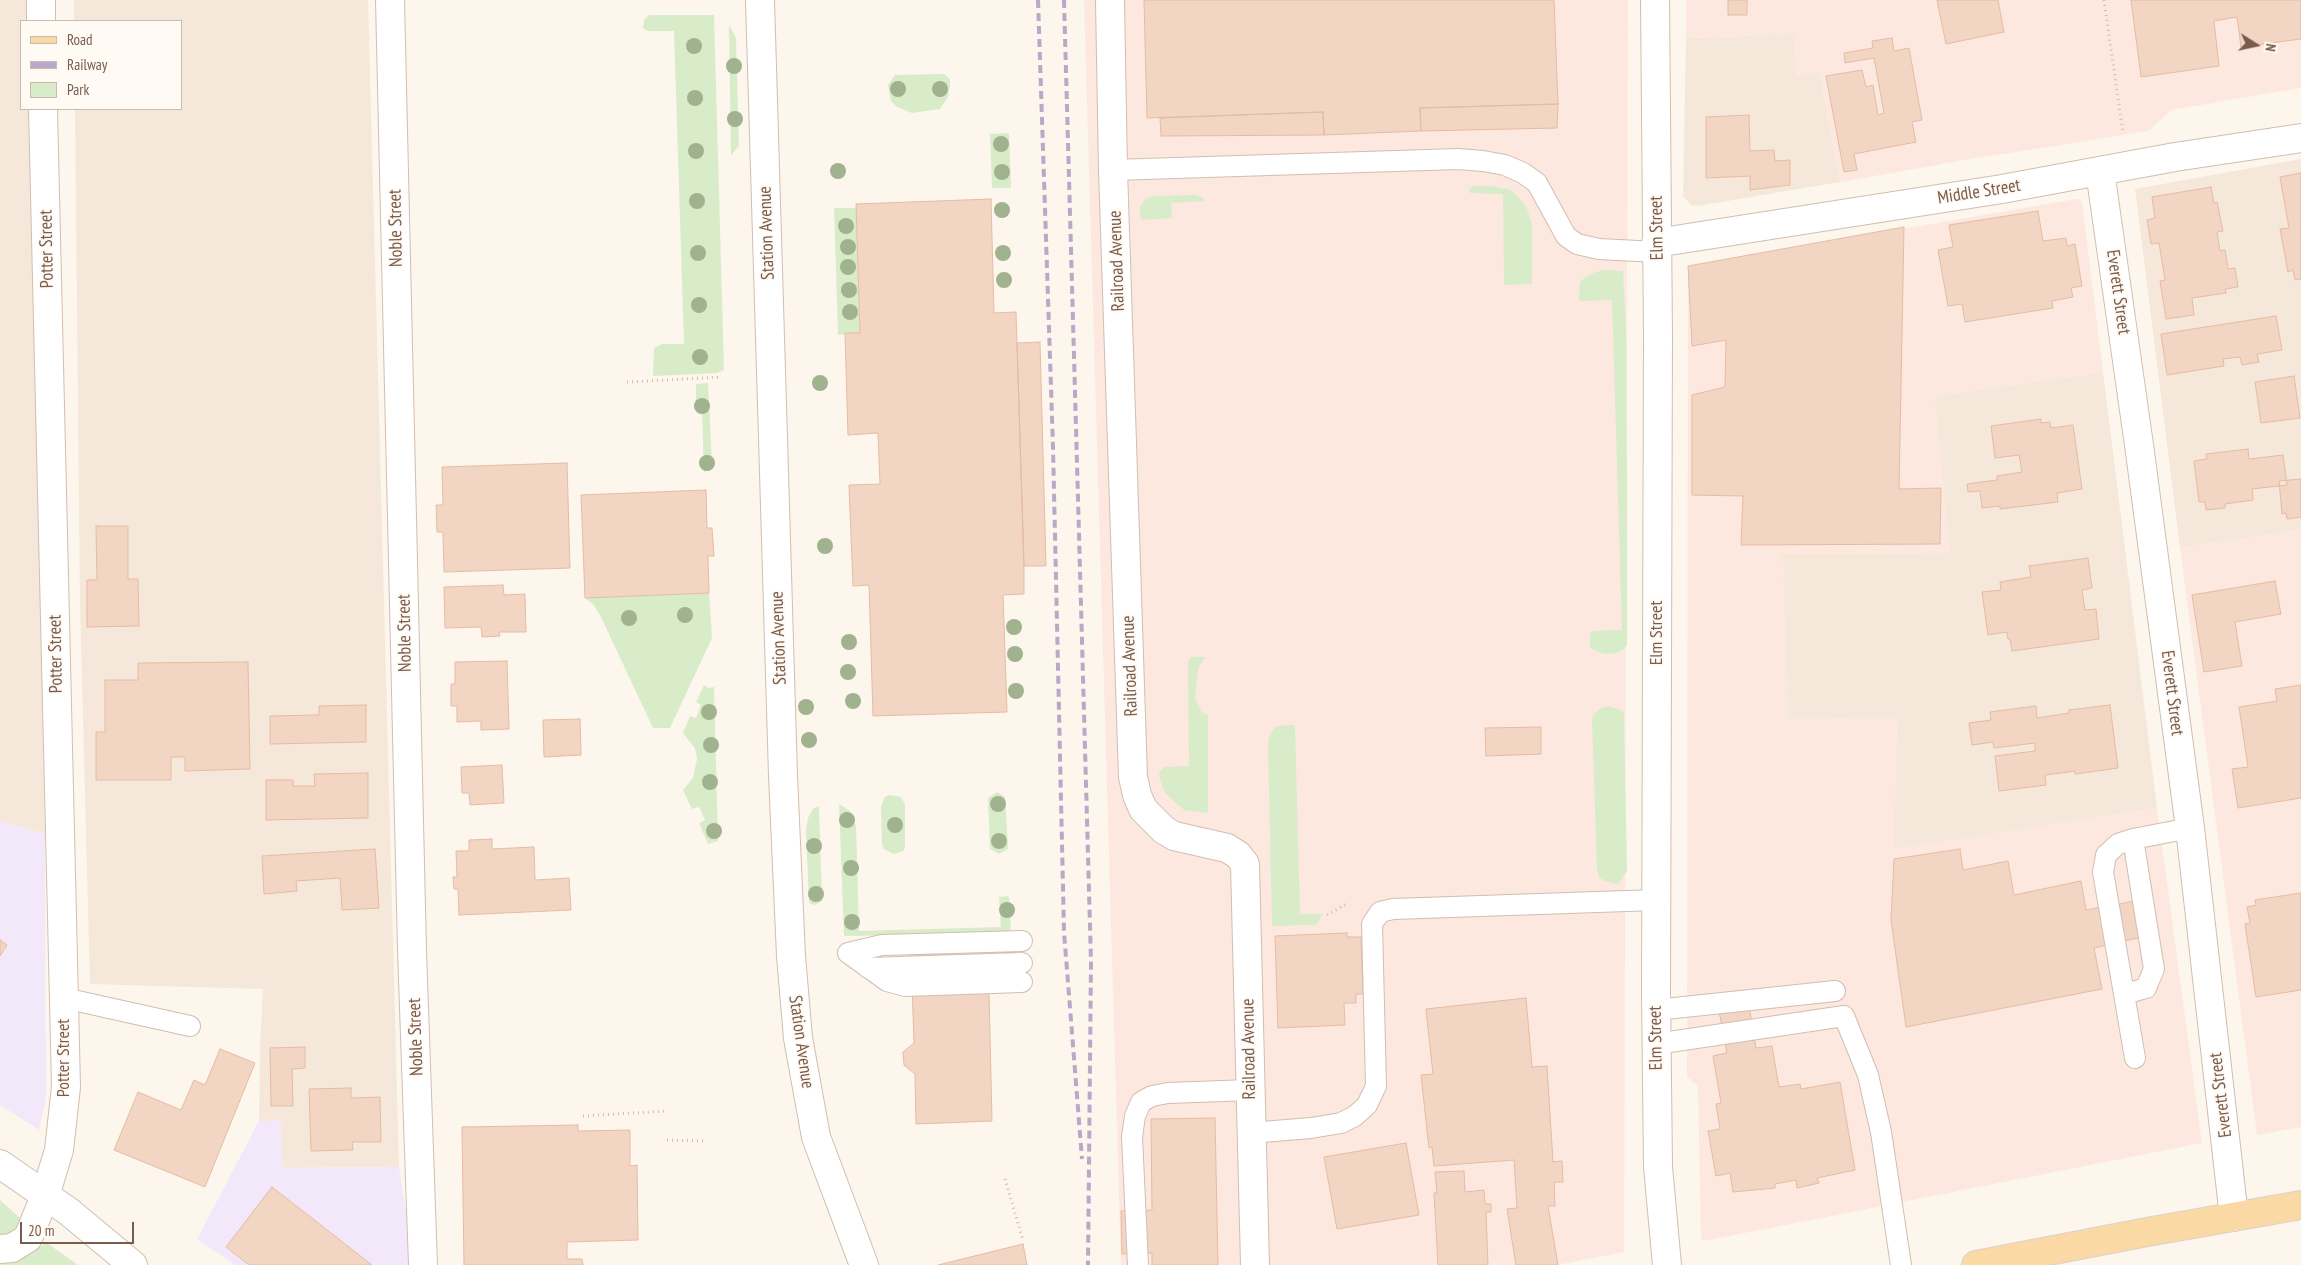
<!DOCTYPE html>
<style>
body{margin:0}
#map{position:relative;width:2301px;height:1265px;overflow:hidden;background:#fdf6ec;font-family:"PT Sans Narrow",sans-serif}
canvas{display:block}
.legend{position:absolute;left:20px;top:20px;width:162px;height:90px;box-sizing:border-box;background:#fffaf3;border:1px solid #cabbb1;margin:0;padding:6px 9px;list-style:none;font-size:15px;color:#7a5c4d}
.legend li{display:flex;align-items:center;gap:10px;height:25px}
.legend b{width:25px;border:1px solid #cabbb1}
.north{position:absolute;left:2231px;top:20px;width:50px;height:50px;-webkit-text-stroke:4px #fffaf3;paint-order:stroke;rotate:100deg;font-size:14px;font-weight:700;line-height:20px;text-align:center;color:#7a5c4d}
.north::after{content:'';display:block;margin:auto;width:18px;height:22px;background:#7a5c4d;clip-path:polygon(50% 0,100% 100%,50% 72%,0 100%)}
.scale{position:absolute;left:20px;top:1222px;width:114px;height:22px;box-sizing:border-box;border:2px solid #7a5c4d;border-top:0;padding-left:6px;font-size:15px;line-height:18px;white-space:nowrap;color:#7a5c4d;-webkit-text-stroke:4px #fffaf3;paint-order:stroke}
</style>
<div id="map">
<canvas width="2301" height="1265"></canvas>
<ul class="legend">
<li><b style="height:6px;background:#fbd9a5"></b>Road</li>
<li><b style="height:6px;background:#b9a8c9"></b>Railway</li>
<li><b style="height:14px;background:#d8ecc9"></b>Park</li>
</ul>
<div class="north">N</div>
<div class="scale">20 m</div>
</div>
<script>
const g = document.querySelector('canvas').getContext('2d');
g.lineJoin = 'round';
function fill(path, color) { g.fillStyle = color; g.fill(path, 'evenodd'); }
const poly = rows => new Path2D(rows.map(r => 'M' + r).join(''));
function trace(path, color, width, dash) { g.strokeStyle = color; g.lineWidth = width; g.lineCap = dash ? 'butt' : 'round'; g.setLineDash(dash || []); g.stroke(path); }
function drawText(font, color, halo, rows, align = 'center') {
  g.font = font + ' "PT Sans Narrow",sans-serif'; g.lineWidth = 4; g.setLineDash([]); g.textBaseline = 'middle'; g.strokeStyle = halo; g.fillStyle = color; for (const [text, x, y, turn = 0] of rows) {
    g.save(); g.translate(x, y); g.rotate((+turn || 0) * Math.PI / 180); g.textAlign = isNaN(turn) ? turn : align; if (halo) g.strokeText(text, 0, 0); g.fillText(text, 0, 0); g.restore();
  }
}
const residential = poly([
 [0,0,28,0,29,21,21,21,21,109,31,109,45,834,0,821],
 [74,0,368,0,399,1167,283,1168,280,1121,259,1121,260,1047,263,989,90,984,80,605,75,109,181,109,181,21,74,21],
 [1794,34,1820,73,1840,182,1698,206,1691,205,1683,196,1686,38],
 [2301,159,2301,530,2180,548,2135,189],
 [2103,372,2157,808,1893,850,1897,717,1788,720,1782,554,1949,553,1934,396]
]);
const commercial = poly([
 [1084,0,1628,0,1624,1252,1557,1265,1121,1265],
 [1686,0,2301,0,2301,88,2171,110,2149,131,1971,159,1840,182,1820,73,1796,76,1794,34,1686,38],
 [2076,199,2079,199,2082,202,2103,372,1934,396,1949,553,1782,554,1788,719,1897,717,1894,849,2157,808,2202,1143,1704,1241,1701,1238,1698,1086,1687,1077,1688,266],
 [2301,530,2301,1127,2257,1135,2180,548]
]);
const education = poly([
 [0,821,45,834,46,1099,39,1130,0,1105],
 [280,1120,283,1168,399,1167,409,1230,411,1265,235,1265,197,1239,259,1121]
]);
const green = poly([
 [649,15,714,15,724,370,717,373,653,376,654,348,662,344,684,344,674,31,648,31,643,28,644,20],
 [729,25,736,38,739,146,731,155],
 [944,74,950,79,950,86,948,97,940,109,912,113,897,107,891,101,888,85,895,75],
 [1009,133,1011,188,992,188,990,134],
 [1475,186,1491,186,1511,190,1526,206,1532,224,1532,284,1504,285,1503,194,1470,193,1469,188],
 [1196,195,1203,198,1204,201,1171,203,1172,218,1142,220,1140,217,1140,207,1144,200,1153,196],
 [834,208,856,208,860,333,838,335],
 [1604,270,1623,271,1626,330,1627,485,1627,645,1624,649,1617,653,1604,654,1590,648,1590,633,1592,631,1622,630,1612,300,1581,301,1579,299,1580,283,1585,277,1593,273],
 [708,383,712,464,711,469,704,472,702,412,696,408,696,384],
 [709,593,712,638,670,728,653,728,601,617,593,604,585,598],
 [1191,657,1205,657,1198,669,1195,697,1202,713,1208,715,1208,813,1184,810,1165,793,1159,776,1160,771,1165,767,1189,766,1188,661],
 [704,685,708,688,714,687,718,841,708,844,699,823,705,820,699,807,692,809,683,790,693,778,697,759,695,748,683,733,690,716,696,718,701,705,696,702],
 [1608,706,1621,710,1624,713,1624,719,1627,871,1618,884,1604,881,1599,877,1597,870,1592,719,1594,714,1600,709],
 [1295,725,1300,914,1323,914,1316,925,1272,926,1268,744,1270,734,1277,726],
 [997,792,1005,797,1008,849,999,854,990,849,988,798],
 [890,795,901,797,905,804,905,848,903,851,894,854,884,849,882,844,881,807,885,797],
 [839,804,850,811,856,826,859,931,1001,927,999,897,1007,896,1009,897,1011,934,844,936],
 [819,806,822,901,815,905,809,903,806,830,808,818,813,809],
 [0,1200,21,1219,21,1227,13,1236,0,1238],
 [47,1243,78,1265,0,1265,0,1261,22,1256]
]);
const building = poly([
 [1144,0,1554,0,1558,104,1420,108,1421,131,1324,135,1323,112,1147,118,1144,0],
 [1728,0,1747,0,1747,15,1728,15,1728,0],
 [1937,0,1998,0,2004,32,1946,44,1937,0],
 [2131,0,2301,0,2301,39,2241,47,2237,17,2214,21,2219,66,2141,77,2131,0],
 [1892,38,1894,51,1909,48,1922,120,1912,122,1916,142,1854,154,1857,170,1844,172,1826,76,1862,70,1866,87,1873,85,1878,115,1884,113,1874,58,1845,63,1844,53,1873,48,1872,41,1892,38],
 [1558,104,1557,128,1421,131,1420,108,1558,104],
 [1323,112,1324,135,1161,136,1160,118,1323,112],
 [1749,115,1750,151,1774,150,1775,161,1790,160,1790,185,1750,190,1750,176,1706,178,1706,117,1749,115],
 [2301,173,2301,279,2295,280,2293,270,2288,272,2280,229,2289,228,2280,177,2301,173],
 [2211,187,2214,203,2217,202,2223,231,2217,232,2220,251,2225,250,2228,269,2235,268,2238,287,2225,289,2226,293,2192,298,2194,315,2166,319,2160,281,2165,280,2159,243,2151,244,2147,220,2155,218,2152,197,2211,187],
 [991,199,994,313,1016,312,1024,566,1024,594,1003,595,1007,712,873,716,869,585,853,586,849,485,880,484,878,433,848,435,845,333,860,333,856,204,991,199],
 [2038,211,2043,241,2066,238,2067,246,2075,244,2082,286,2071,288,2073,297,2052,301,2053,308,1965,322,1962,304,1948,306,1938,250,1953,247,1949,225,2038,211],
 [1904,227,1899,489,1941,488,1940,544,1741,545,1743,496,1692,495,1692,395,1725,387,1726,340,1692,346,1688,266,1904,227],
 [2276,316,2282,350,2257,354,2259,362,2242,365,2240,357,2223,359,2224,366,2167,375,2161,334,2276,316],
 [1040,342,1046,566,1024,566,1017,343,1040,342],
 [2294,376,2300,418,2261,423,2255,382,2294,376],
 [2041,419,2041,423,2050,422,2051,428,2073,425,2082,489,2057,493,2058,502,2000,509,2000,506,1982,508,1980,491,1968,492,1967,484,1997,480,1997,476,2022,472,2019,455,1995,458,1991,426,2041,419],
 [2248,449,2249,459,2283,455,2287,485,2252,489,2253,500,2225,504,2225,508,2206,510,2205,502,2199,502,2194,461,2207,459,2206,454,2248,449],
 [567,463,570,568,444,572,443,532,437,532,436,505,443,505,442,467,567,463],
 [2301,479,2301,517,2287,519,2286,513,2282,514,2279,481,2301,479],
 [706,490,707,528,712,528,714,556,708,556,709,593,585,598,581,495,706,490],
 [96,526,128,526,128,579,138,579,139,626,87,627,87,580,97,580,96,526],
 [2088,558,2092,588,2082,590,2085,610,2096,609,2099,639,2012,651,2010,639,2008,639,2007,632,1988,635,1982,592,2001,590,2000,582,2031,577,2029,566,2088,558],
 [2275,581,2281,614,2235,622,2242,666,2204,672,2192,595,2275,581],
 [503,585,504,595,525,594,526,632,499,632,500,636,482,637,481,627,445,628,444,587,503,585],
 [507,661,509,729,481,730,481,721,457,722,457,706,451,706,451,684,455,684,455,662,507,661],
 [248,662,250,769,185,771,185,757,171,757,171,780,96,780,96,732,105,732,105,680,138,680,138,663,248,662],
 [2301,685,2301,798,2238,808,2232,769,2248,767,2239,707,2277,701,2275,689,2301,685],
 [366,705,366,742,270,744,270,716,319,715,319,706,366,705],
 [2110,705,2118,768,2075,774,2075,771,2045,775,2046,785,1999,791,1995,756,2035,751,2035,743,1994,748,1993,742,1972,745,1969,723,1991,720,1990,712,2036,706,2037,718,2069,713,2069,710,2110,705],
 [580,719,581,755,544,757,543,720,580,719],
 [1541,727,1541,754,1486,756,1485,728,1541,727],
 [502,765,504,803,470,805,469,793,462,793,461,767,502,765],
 [368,773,368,818,266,820,266,780,293,780,293,786,315,786,314,774,368,773],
 [492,839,492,849,534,847,535,880,569,878,571,910,459,915,458,889,454,889,453,877,457,877,456,851,469,851,469,840,492,839],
 [375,849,379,908,342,910,340,878,296,881,297,891,264,894,262,856,375,849],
 [1960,849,1963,870,2008,861,2014,895,2081,881,2086,910,2135,901,2142,937,2094,948,2102,989,1906,1027,1891,920,1894,859,1960,849],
 [2301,893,2301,990,2256,997,2245,924,2250,923,2247,907,2256,905,2255,900,2301,893],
 [1347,933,1347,937,1361,937,1363,994,1356,994,1356,1003,1344,1003,1345,1025,1278,1028,1275,936,1347,933],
 [0,940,7,945,0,956,0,940],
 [949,953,951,994,989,993,992,1121,916,1124,915,1074,904,1065,903,1052,914,1043,911,954,949,953],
 [1526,998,1532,1067,1547,1066,1553,1162,1562,1161,1563,1182,1554,1182,1555,1206,1548,1206,1558,1265,1516,1265,1507,1209,1517,1208,1514,1160,1434,1166,1432,1147,1429,1148,1421,1075,1433,1074,1426,1009,1526,998],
 [1749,1006,1756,1048,1772,1046,1779,1087,1800,1084,1801,1089,1840,1082,1855,1170,1817,1178,1819,1183,1797,1188,1796,1180,1775,1184,1775,1188,1733,1192,1730,1173,1716,1176,1708,1131,1720,1129,1716,1104,1721,1103,1713,1056,1727,1053,1719,1011,1749,1006],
 [305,1047,305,1068,292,1069,293,1106,271,1106,270,1048,305,1047],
 [220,1049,255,1063,205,1187,114,1150,138,1092,181,1110,194,1080,205,1085,220,1049],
 [351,1088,351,1098,380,1097,381,1142,352,1142,353,1150,311,1151,309,1089,351,1088],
 [1215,1118,1218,1265,1152,1265,1152,1253,1122,1254,1121,1211,1152,1210,1151,1119,1215,1118],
 [578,1125,578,1131,630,1130,630,1166,637,1165,638,1240,567,1242,567,1259,582,1259,583,1265,464,1265,462,1127,578,1125],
 [1406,1143,1419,1215,1337,1229,1324,1157,1406,1143],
 [1464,1171,1465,1192,1484,1190,1485,1204,1491,1204,1491,1212,1486,1212,1488,1265,1438,1265,1434,1193,1437,1193,1435,1172,1464,1171],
 [272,1187,372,1265,249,1265,226,1247,272,1187],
 [1023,1244,1027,1265,938,1265,1023,1244]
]);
const path = poly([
 [2104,0,2123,133],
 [627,382,721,377],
 [1327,915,1348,903],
 [583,1116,667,1111],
 [667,1140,706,1141],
 [1005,1179,1023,1240]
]);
const service = poly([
 [1113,170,1458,159,1483,161,1505,165,1523,173,1537,183,1566,236,1577,244,1599,249,1657,252],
 [848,953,887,981,905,986,1022,982],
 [848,953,882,945,1022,941],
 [868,968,1022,963],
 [2125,994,2146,988,2154,969,2133,839],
 [64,998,190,1026],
 [1656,1010,1835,991],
 [1656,1044,1844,1016,1868,1075,1881,1132,1901,1265],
 [2135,1058,2103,872,2106,855,2118,844,2133,839,2190,828],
 [1250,1133,1311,1128,1341,1123,1355,1116,1367,1105,1376,1086,1372,924,1380,912,1393,909,1656,900],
 [1138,1265,1132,1137,1135,1116,1141,1102,1152,1096,1168,1093,1250,1090]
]);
const minor = poly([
 [41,0,41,21],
 [390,0,412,950,423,1265],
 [760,0,783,776,791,956,798,1038,816,1137,864,1265],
 [1110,0,1113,170,1133,777,1137,795,1143,809,1164,830,1174,836,1227,848,1238,855,1245,864,1255,1265],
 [1655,0,1658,335,1656,993,1658,1167,1667,1265],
 [2100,171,2139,445,2190,828,2234,1217],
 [1656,243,2002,189,2175,157,2301,138],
 [0,1249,12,1248,28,1238,45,1196,59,1150,66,1087,43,109]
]);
const tertiary = poly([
 [0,1164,68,1211,133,1265]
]);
const primary = poly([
 [1976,1265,2147,1232,2301,1205]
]);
const rail = poly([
 [1038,0,1053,447,1064,932,1082,1159],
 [1064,0,1091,962,1088,1265]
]);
const trees = [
 [694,46],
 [734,66],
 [898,89],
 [940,89],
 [695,98],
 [735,119],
 [1001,144],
 [696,151],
 [838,171],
 [1002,172],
 [697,201],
 [1002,210],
 [846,226],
 [848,247],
 [698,253],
 [1003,253],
 [848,267],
 [1004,280],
 [849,290],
 [699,305],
 [850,312],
 [700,357],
 [820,383],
 [702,406],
 [707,463],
 [825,546],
 [685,615],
 [629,618],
 [1014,627],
 [849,642],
 [1015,654],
 [848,672],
 [1016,691],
 [853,701],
 [806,707],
 [709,712],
 [809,740],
 [711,745],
 [710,782],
 [998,804],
 [847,820],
 [895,825],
 [714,831],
 [999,841],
 [814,846],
 [851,868],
 [816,894],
 [1007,910],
 [852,922]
];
const streetNames = [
 ["Middle Street",1979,192,-9],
 ["Noble Street",396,228,-91],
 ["Elm Street",1657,228,-91],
 ["Station Avenue",767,233,-92],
 ["Potter Street",47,249,-91],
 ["Railroad Avenue",1117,261,-92],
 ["Everett Street",2118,292,82],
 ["Noble Street",405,633,-91],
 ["Elm Street",1657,633,-90],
 ["Station Avenue",779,638,-92],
 ["Potter Street",56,654,-91],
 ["Railroad Avenue",1130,666,-92],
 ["Everett Street",2172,693,83],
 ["Noble Street",416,1037,-92],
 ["Elm Street",1656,1038,-91],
 ["Station Avenue",801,1042,82],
 ["Railroad Avenue",1249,1049,-91],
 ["Potter Street",64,1058,-90],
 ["Everett Street",2221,1095,-97]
];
fill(residential, '#f5e8da');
fill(commercial, '#fde8e0');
fill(education, '#f3e8fa');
fill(green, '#d8ecc9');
fill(building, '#f3d5c3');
trace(building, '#e6bba3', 1);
trace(service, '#d1beb0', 22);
trace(minor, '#d1beb0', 30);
trace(tertiary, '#d1beb0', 30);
trace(primary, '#dad1cd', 30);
trace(path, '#d9b8a5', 3, [1, 4]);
trace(service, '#fff', 20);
trace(minor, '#fff', 28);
trace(tertiary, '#fff', 28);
trace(primary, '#fbd9a5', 28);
trace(rail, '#b9a8c9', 4, [8, 5]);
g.fillStyle = '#a0b28e';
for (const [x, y] of trees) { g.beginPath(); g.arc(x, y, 8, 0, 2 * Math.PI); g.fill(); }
drawText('18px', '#7a5c4d', '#fffaf3', streetNames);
</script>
